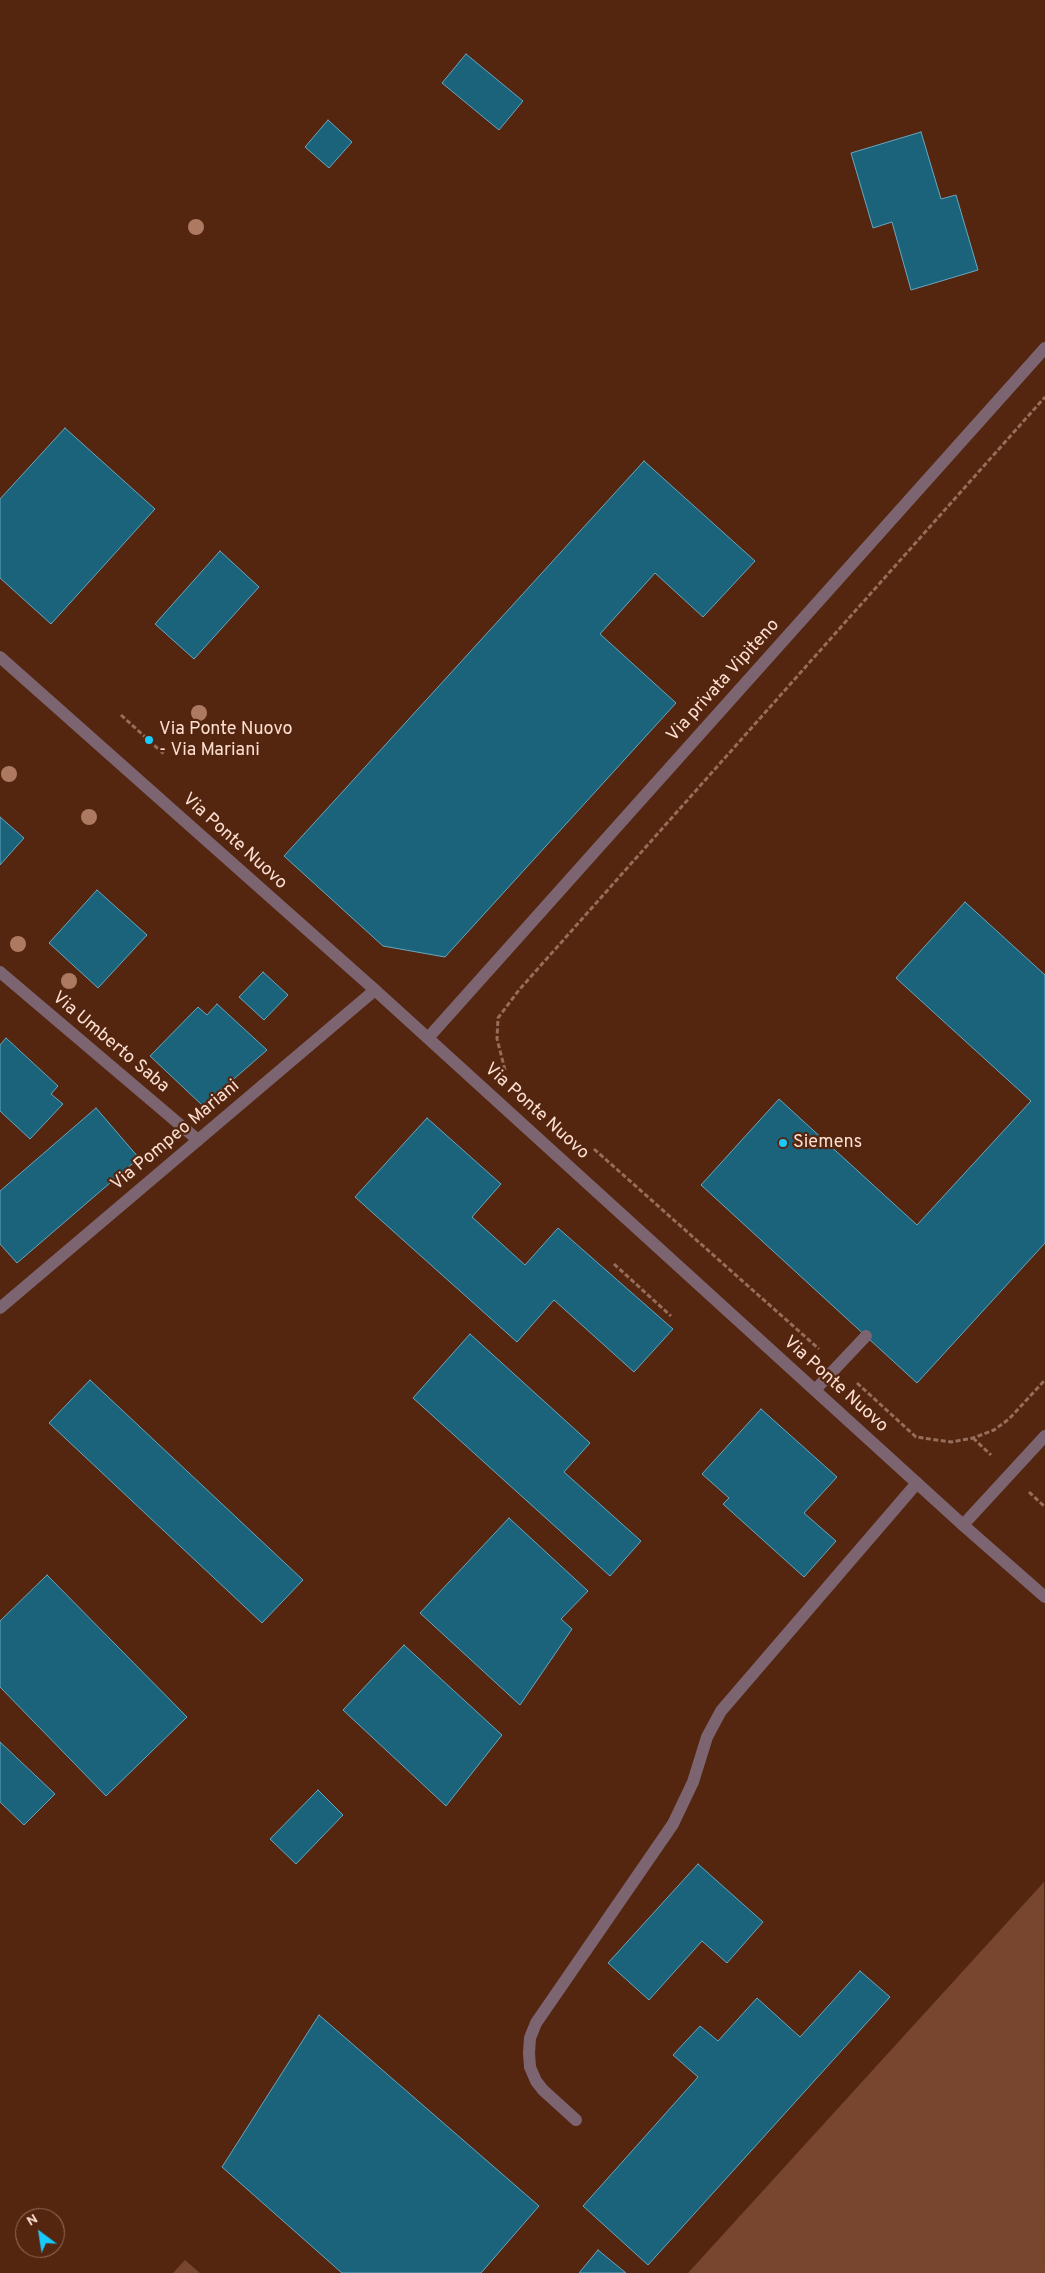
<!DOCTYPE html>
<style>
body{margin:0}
#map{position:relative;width:1045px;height:2273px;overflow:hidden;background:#542610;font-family:Overpass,sans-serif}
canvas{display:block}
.north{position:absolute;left:15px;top:2208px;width:50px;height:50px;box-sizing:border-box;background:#542610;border:1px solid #98705e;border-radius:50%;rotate:329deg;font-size:14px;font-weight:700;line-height:20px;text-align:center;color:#fddfd2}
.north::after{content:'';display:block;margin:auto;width:18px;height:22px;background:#19cafc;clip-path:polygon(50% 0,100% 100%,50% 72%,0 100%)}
</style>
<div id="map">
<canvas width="1045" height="2273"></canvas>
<div class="north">N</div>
</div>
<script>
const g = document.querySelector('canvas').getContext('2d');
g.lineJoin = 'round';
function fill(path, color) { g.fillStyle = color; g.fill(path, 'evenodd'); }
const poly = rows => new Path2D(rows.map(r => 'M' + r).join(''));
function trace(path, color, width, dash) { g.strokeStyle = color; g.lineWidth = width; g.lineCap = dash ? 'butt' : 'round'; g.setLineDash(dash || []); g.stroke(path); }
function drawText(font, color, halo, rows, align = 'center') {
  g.font = font + ' Overpass,sans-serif'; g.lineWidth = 4.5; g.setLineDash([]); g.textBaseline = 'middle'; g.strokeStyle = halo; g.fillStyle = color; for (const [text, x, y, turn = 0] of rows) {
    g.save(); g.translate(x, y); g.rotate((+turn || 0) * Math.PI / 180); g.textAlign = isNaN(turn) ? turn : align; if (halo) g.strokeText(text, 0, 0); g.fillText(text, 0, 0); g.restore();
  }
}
const green = poly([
 [1044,1882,1045,2273,688,2273],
 [185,2260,200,2273,173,2273]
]);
const building = poly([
 [466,54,523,101,499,130,442,83,466,54],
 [328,120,352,142,329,168,305,147,328,120],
 [921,132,941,199,956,195,978,270,911,290,892,222,873,228,851,153,921,132],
 [65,428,155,509,51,624,0,578,0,499,65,428],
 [644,461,755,561,703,617,655,573,600,634,676,703,445,957,383,946,284,856,644,461],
 [220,551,259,587,194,659,155,624,220,551],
 [0,817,24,838,0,865,0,817],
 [97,890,147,935,98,988,49,943,97,890],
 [965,902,1045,975,1045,1243,917,1383,701,1185,779,1099,917,1225,1031,1101,896,978,965,902],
 [263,972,288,995,264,1020,239,997,263,972],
 [217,1004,267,1050,203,1106,150,1056,198,1007,207,1015,217,1004],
 [6,1038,58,1086,51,1094,63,1104,30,1139,0,1111,0,1045,6,1038],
 [96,1108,139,1158,17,1263,0,1244,0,1191,96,1108],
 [427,1118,501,1184,472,1217,525,1265,558,1228,673,1329,634,1372,554,1300,517,1342,355,1197,427,1118],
 [470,1334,590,1443,564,1472,641,1541,610,1576,413,1398,470,1334],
 [90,1380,303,1580,262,1623,49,1423,90,1380],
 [761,1409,837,1477,804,1513,836,1541,804,1577,723,1504,729,1498,702,1474,761,1409],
 [509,1518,588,1591,561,1619,572,1629,520,1705,420,1613,509,1518],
 [47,1575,187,1717,106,1796,0,1687,0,1621,47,1575],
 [404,1645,502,1735,446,1806,343,1710,404,1645],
 [0,1742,55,1794,24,1825,0,1802,0,1742],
 [318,1790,343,1815,296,1864,270,1839,318,1790],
 [698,1864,763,1922,727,1963,702,1941,649,2000,608,1963,698,1864],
 [860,1971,890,1997,648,2265,583,2206,698,2077,673,2055,700,2026,718,2041,757,1998,800,2037,860,1971],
 [319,2015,539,2206,481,2273,342,2273,222,2167,319,2015],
 [598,2250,626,2273,579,2273,598,2250]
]);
const path = poly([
 [121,715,165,755],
 [505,1070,497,1039,498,1018,519,990,1045,397],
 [594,1149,819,1349],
 [614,1264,671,1316],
 [857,1383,916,1437,951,1442,973,1438,994,1430,1009,1419,1045,1380],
 [973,1438,991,1455],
 [1029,1492,1045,1507]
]);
const service = poly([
 [0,972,198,1140],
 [815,1390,866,1336],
 [576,2120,543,2090,536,2081,530,2067,529,2053,530,2038,536,2023,673,1824,693,1782,707,1737,721,1711,917,1483]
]);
const minor = poly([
 [428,1038,1045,348],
 [0,1308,375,990],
 [963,1525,1045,1436]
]);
const tertiary = poly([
 [0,657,375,990,963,1525,1045,1597]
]);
const trees = [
 [196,227],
 [199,713],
 [9,774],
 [89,817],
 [18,944],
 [69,981]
];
const markers = [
 [149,740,5,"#19cafc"],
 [783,1143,5,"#19cafc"]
];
const streetNames = [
 ["Via privata Vipiteno",724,681,-48],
 ["Via Ponte Nuovo",234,842,42],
 ["Via Umberto Saba",110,1043,40],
 ["Via Ponte Nuovo",536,1112,42],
 ["Via Pompeo Mariani",176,1136,-40],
 ["Via Ponte Nuovo",835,1385,42]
];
const poiNames = [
 ["Via Ponte Nuovo",159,730],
 ["- Via Mariani",159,751],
 ["Siemens",793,1143]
];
fill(green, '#78452e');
fill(building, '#1b637b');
trace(building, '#67a7c0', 1);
trace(path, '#956d5a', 3, [5, 2.5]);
trace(service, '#7c6571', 12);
trace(minor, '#7c6571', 12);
trace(tertiary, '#7c6571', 12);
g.fillStyle = '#ae7961';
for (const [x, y] of trees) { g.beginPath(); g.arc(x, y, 8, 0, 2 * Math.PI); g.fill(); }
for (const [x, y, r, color] of markers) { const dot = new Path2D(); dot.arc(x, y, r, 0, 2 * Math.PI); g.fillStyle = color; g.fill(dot); trace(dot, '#542610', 2); }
drawText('18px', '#fddfd2', '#542610', streetNames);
drawText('18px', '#fddfd2', '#542610', poiNames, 'left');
</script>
